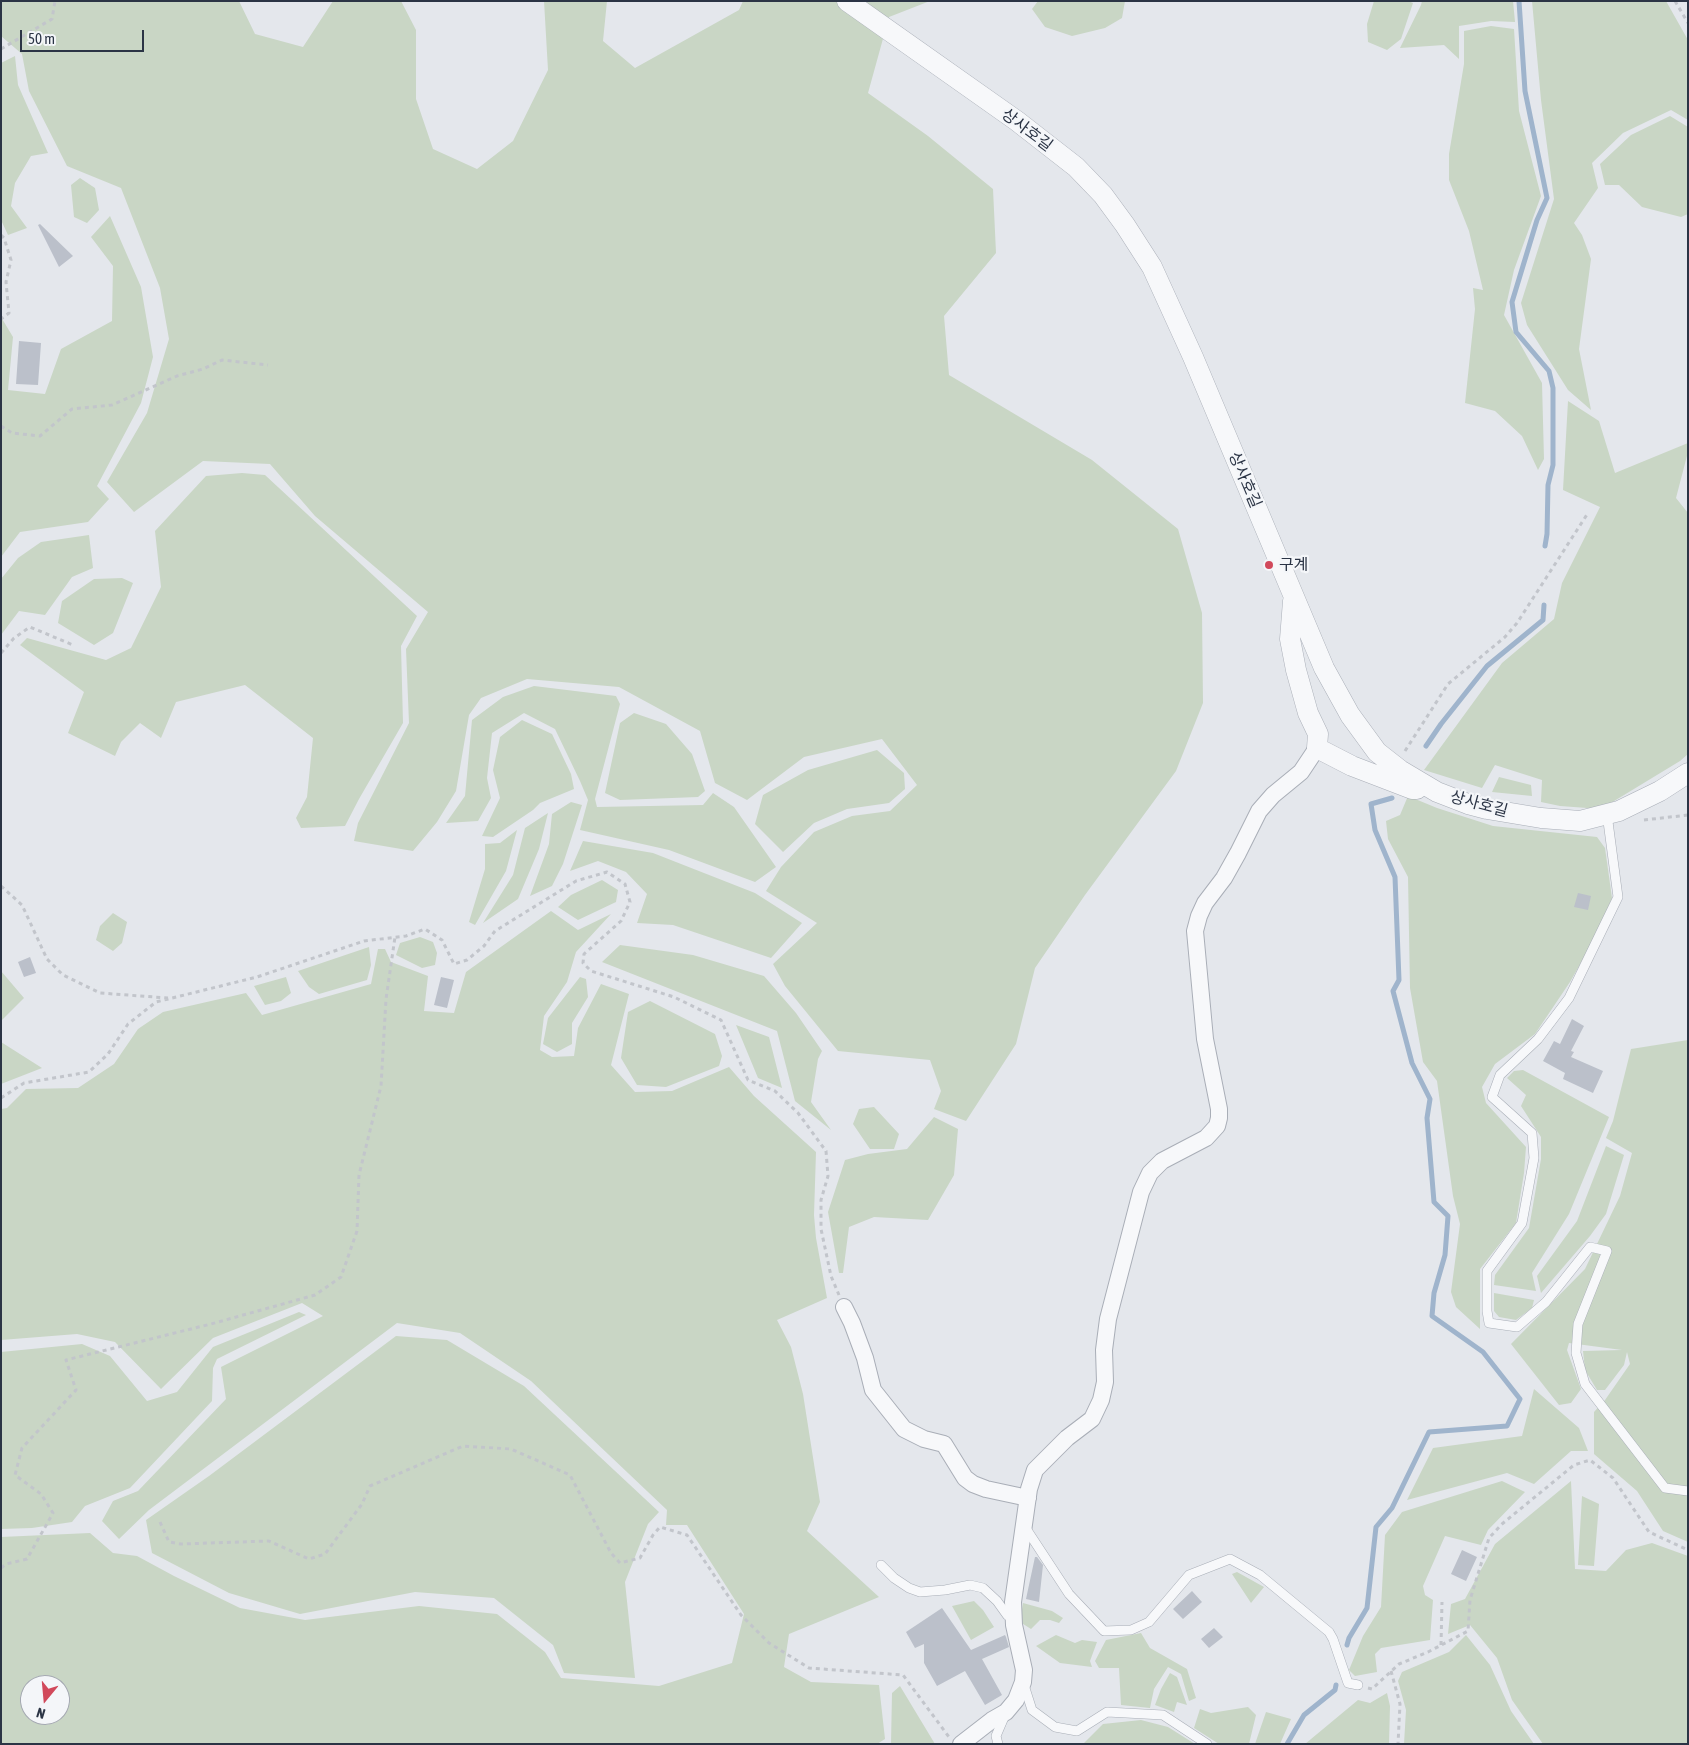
<!DOCTYPE html>
<meta charset="utf-8">
<style>
body{margin:0}
#map{position:relative;width:1689px;height:1745px;overflow:hidden;background:#e4e7ec;font-family:"Asap Condensed",sans-serif}
canvas{display:block}
.frame{position:absolute;inset:0;border:2px solid #2b3445;pointer-events:none}
.north{position:absolute;left:20px;top:1675px;width:50px;height:50px;box-sizing:border-box;background:#f4f6f9;border:1px solid #a4a8b1;border-radius:50%;rotate:197deg;font-size:14px;font-weight:700;line-height:20px;text-align:center;color:#2b3445}
.north::after{content:'';display:block;margin:auto;width:18px;height:22px;background:#d1495b;clip-path:polygon(50% 0,100% 100%,50% 72%,0 100%)}
.scale{position:absolute;left:20px;top:30px;width:124px;height:22px;box-sizing:border-box;border:2px solid #2b3445;border-top:0;padding-left:6px;font-size:15px;line-height:18px;white-space:nowrap;color:#2b3445;-webkit-text-stroke:4px #f4f6f9;paint-order:stroke}
</style>
<div id="map">
<canvas width="1689" height="1745"></canvas>
<div class="frame"></div>
<div class="north">N</div>
<div class="scale">50 m</div>
</div>
<script>
const g = document.querySelector('canvas').getContext('2d');
g.lineJoin = 'round';
function fill(path, color) { g.fillStyle = color; g.fill(path, 'evenodd'); }
const poly = rows => new Path2D(rows.map(r => 'M' + r).join(''));
function trace(path, color, width, dash) { g.strokeStyle = color; g.lineWidth = width; g.lineCap = dash ? 'butt' : 'round'; g.setLineDash(dash || []); g.stroke(path); }
function drawText(font, color, halo, rows, align = 'center') {
  g.font = font + ' "Asap Condensed","Noto Sans KR",sans-serif'; g.lineWidth = 4.5; g.setLineDash([]); g.textBaseline = 'middle'; g.strokeStyle = halo; g.fillStyle = color; for (const [text, x, y, turn = 0] of rows) {
    g.save(); g.translate(x, y); g.rotate((+turn || 0) * Math.PI / 180); g.textAlign = isNaN(turn) ? turn : align; if (halo) g.strokeText(text, 0, 0); g.fillText(text, 0, 0); g.restore();
  }
}
const green = poly([
 [1,1,239,1,255,34,303,47,333,1,401,1,416,30,416,99,433,149,477,169,513,141,548,70,544,1,607,1,603,41,635,68,739,10,743,1,930,1,889,17,868,93,928,136,993,189,996,253,944,316,949,375,1092,460,1178,529,1202,613,1203,703,1176,771,1085,895,1035,968,1016,1044,966,1121,934,1109,941,1091,930,1060,838,1051,785,986,773,964,817,923,766,891,781,867,814,832,852,816,890,811,917,785,882,739,804,757,747,800,715,783,700,731,619,687,527,679,481,698,469,715,456,791,437,822,413,851,354,841,358,823,409,723,406,649,428,612,315,516,270,464,203,461,134,512,107,482,147,413,169,339,160,288,121,188,67,166,29,91,22,54,1,36],
 [1038,1,1125,1,1122,18,1105,28,1072,36,1045,27,1032,9],
 [1374,1,1408,1,1413,3,1401,39,1387,50,1368,42,1367,24],
 [1422,1,1513,1,1515,22,1491,21,1459,26,1459,59,1444,45,1400,48,1421,5],
 [1532,1,1666,1,1688,40,1688,120,1671,110,1623,133,1592,163,1598,188,1574,223,1582,235,1591,259,1579,349,1591,410,1568,390,1527,325,1521,303,1554,199,1541,100],
 [1491,26,1514,29,1519,111,1541,196,1514,270,1504,315,1542,383,1544,459,1538,470,1522,436,1495,411,1465,403,1475,309,1473,288,1483,290,1469,231,1449,180,1449,154,1464,64,1464,31],
 [15,56,18,85,48,153,31,156,15,183,11,206,27,228,8,235,1,220,1,63],
 [1670,116,1688,127,1688,214,1681,217,1642,207,1619,185,1605,185,1600,164,1631,135],
 [80,178,95,188,99,210,87,223,74,217,71,185],
 [110,216,141,287,153,357,141,403,97,486,109,499,88,522,20,532,1,557,1,317,13,337,8,390,45,394,61,349,112,321,113,266,91,237],
 [1568,401,1599,421,1615,473,1688,443,1688,452,1676,498,1688,513,1688,754,1680,761,1601,809,1560,806,1541,802,1542,780,1495,765,1482,788,1424,770,1502,663,1554,619,1562,583,1600,507,1563,490],
 [242,473,265,475,417,616,401,646,403,723,359,799,345,826,301,828,296,818,307,797,313,738,245,685,176,702,161,738,140,723,121,742,115,756,68,733,84,692,20,645,27,638,106,660,131,648,161,587,155,531,206,476],
 [89,535,93,568,72,577,45,615,19,611,1,635,1,579,18,558,41,542],
 [122,578,133,583,113,633,94,645,58,623,62,601,94,579],
 [534,686,616,696,620,704,595,799,597,807,703,805,713,793,734,807,776,867,755,882,669,850,580,830,588,800,580,781,555,729,524,713,492,733,487,778,491,798,478,821,446,823,465,796,472,720,503,697],
 [634,713,666,724,692,754,705,791,698,797,620,800,605,793,620,723],
 [522,720,552,734,571,774,574,789,540,803,533,810,493,837,482,836,500,798,493,770,500,737],
 [877,750,904,773,905,789,889,803,847,809,814,823,783,852,755,824,763,795,808,770],
 [1499,777,1531,785,1532,796,1492,792],
 [1408,796,1437,808,1493,826,1597,837,1605,848,1612,898,1596,936,1570,982,1535,1034,1495,1064,1482,1087,1486,1103,1526,1147,1524,1173,1516,1223,1480,1269,1480,1329,1456,1307,1451,1292,1460,1224,1453,1196,1437,1081,1423,1062,1410,988,1408,877,1388,839,1386,821,1400,815],
 [571,802,582,805,563,864,552,886,530,896,549,844,552,814],
 [548,813,539,849,518,899,483,923,513,875,525,828],
 [517,830,506,871,475,925,469,922,485,869,485,844,500,843],
 [583,841,653,853,755,893,802,923,771,958,673,925,637,923,647,894,626,872,598,861,570,871],
 [602,880,618,890,616,902,578,920,558,907,571,895],
 [551,911,578,930,611,914,576,952,567,982,544,1016,540,1050,552,1057,574,1056,578,1028,601,984,629,994,611,1065,635,1092,672,1091,729,1067,754,1096,816,1152,814,1215,816,1238,827,1298,777,1320,791,1347,803,1394,820,1502,807,1531,879,1597,789,1634,784,1667,811,1682,879,1685,885,1739,877,1744,1,1744,1,1537,90,1533,113,1553,137,1556,174,1576,240,1608,305,1620,419,1606,497,1614,545,1652,561,1678,659,1686,732,1663,744,1614,687,1525,666,1525,667,1510,531,1381,460,1333,397,1323,149,1510,119,1539,102,1521,113,1501,138,1491,226,1399,221,1367,323,1316,302,1303,213,1338,161,1389,115,1342,77,1334,1,1340,1,1109,7,1108,26,1089,78,1088,114,1064,138,1029,163,1012,246,993,262,1015,371,984,378,949,385,949,391,962,428,976,424,1011,454,1013,466,972],
 [30,1685,60,1685,60,1715,30,1715],
 [113,913,127,922,122,943,113,951,96,940,100,926],
 [420,937,433,942,437,953,435,965,422,968,396,955,400,943],
 [620,945,693,955,764,976,796,1013,822,1051,818,1059,811,1102,831,1130,795,1101,777,1031,602,962],
 [369,947,371,965,367,980,319,994,309,987,298,971],
 [1,971,24,998,1,1021],
 [286,977,291,993,281,1001,265,1005,254,986],
 [580,977,586,979,588,997,572,1023,572,1044,557,1052,543,1044,548,1018],
 [650,1001,715,1034,722,1056,719,1066,666,1087,637,1085,621,1058,628,1012],
 [736,1025,769,1037,782,1088,758,1078],
 [1688,1040,1688,1542,1663,1531,1637,1491,1594,1454,1594,1412,1605,1400,1630,1364,1627,1352,1624,1365,1605,1390,1597,1390,1585,1370,1583,1351,1622,1350,1569,1343,1567,1350,1581,1389,1571,1403,1559,1405,1511,1344,1585,1269,1620,1196,1632,1153,1606,1138,1613,1121,1631,1049],
 [1,1042,42,1068,1,1084],
 [1523,1070,1609,1117,1569,1214,1532,1273,1536,1291,1494,1285,1495,1275,1529,1228,1541,1159,1541,1137,1521,1106,1526,1095,1507,1078,1514,1071],
 [874,1107,899,1134,894,1149,870,1149,853,1124,859,1109],
 [934,1117,958,1129,954,1175,928,1220,874,1217,849,1227,843,1273,839,1273,828,1212,845,1160,868,1154,907,1149],
 [1606,1146,1624,1155,1606,1214,1590,1236,1541,1293,1537,1276,1577,1221],
 [1494,1293,1534,1300,1532,1308,1516,1320,1499,1317,1494,1311],
 [299,1312,306,1315,217,1359,213,1368,212,1401,130,1488,85,1506,72,1522,32,1528,1,1529,1,1352,82,1344,110,1356,147,1401,177,1392,213,1347],
 [396,1336,447,1340,524,1386,659,1512,648,1524,625,1582,635,1678,564,1673,553,1645,494,1598,415,1592,300,1614,229,1593,152,1553,146,1520,209,1476],
 [1534,1389,1579,1428,1588,1451,1571,1451,1534,1484,1507,1473,1407,1500,1433,1448,1522,1436],
 [1502,1481,1525,1492,1488,1530,1481,1545,1445,1536,1423,1586,1425,1595,1433,1600,1430,1640,1381,1648,1375,1654,1377,1672,1355,1676,1349,1670,1363,1636,1381,1607,1385,1535,1402,1512],
 [1571,1481,1575,1569,1606,1571,1626,1550,1652,1543,1688,1556,1688,1744,1543,1744,1512,1700,1497,1658,1470,1625,1448,1634,1451,1604,1465,1599,1495,1544],
 [1582,1496,1599,1504,1594,1566,1578,1565],
 [1237,1572,1264,1587,1251,1603,1232,1574],
 [974,1601,983,1610,994,1627,971,1640,952,1606],
 [1023,1603,1052,1611,1063,1618,1059,1623,1050,1620,1040,1620,1031,1629,1020,1622],
 [1141,1633,1150,1648,1187,1669,1196,1698,1189,1701,1181,1674,1168,1667,1154,1689,1150,1708,1121,1705,1119,1668,1099,1668,1095,1661,1106,1640],
 [1056,1635,1075,1643,1082,1640,1097,1642,1090,1661,1092,1667,1060,1663,1036,1646],
 [1466,1635,1490,1665,1511,1711,1534,1744,1404,1744,1406,1710,1398,1681,1402,1672,1449,1652],
 [1170,1673,1177,1677,1187,1705,1177,1702,1174,1712,1155,1705,1161,1689],
 [900,1686,935,1744,891,1744,892,1693],
 [1387,1693,1390,1706,1389,1744,1305,1744,1358,1700,1370,1703],
 [1248,1707,1256,1715,1249,1744,1219,1744,1194,1728,1200,1709,1211,1713],
 [1266,1712,1291,1719,1280,1744,1255,1744],
 [1141,1720,1168,1727,1195,1744,1084,1743,1103,1724]
]);
const stream = poly([
 [1519,1,1525,91,1547,198,1537,220,1512,302,1516,332,1549,371,1553,388,1553,465,1548,485,1547,534,1545,546],
 [1426,746,1441,724,1487,666,1543,620,1544,605],
 [1347,1645,1349,1638,1367,1608,1376,1527,1392,1508,1429,1432,1507,1426,1520,1399,1483,1352,1432,1316,1434,1293,1445,1255,1448,1216,1434,1202,1427,1118,1430,1099,1412,1063,1393,991,1399,980,1395,877,1375,830,1371,804,1392,798],
 [1287,1744,1304,1715,1335,1690,1336,1685]
]);
const building = poly([
 [40,224,73,256,59,267,38,225],
 [19,341,41,343,38,385,16,384],
 [1578,893,1591,896,1588,910,1574,907],
 [30,957,36,973,24,977,18,962],
 [441,977,454,980,447,1008,434,1005],
 [1572,1019,1584,1026,1571,1051,1574,1052,1571,1057,1603,1071,1593,1093,1563,1079,1565,1073,1543,1061,1554,1041,1560,1044],
 [1462,1550,1477,1557,1466,1581,1451,1574],
 [1035,1557,1037,1557,1043,1565,1039,1602,1026,1599],
 [1192,1591,1202,1602,1183,1619,1173,1609],
 [942,1608,971,1650,1005,1635,1006,1637,1009,1647,982,1659,1002,1695,985,1705,965,1671,937,1686,924,1663,924,1644,915,1648,906,1632],
 [1214,1628,1223,1637,1209,1648,1201,1639]
]);
const path = poly([
 [1675,1,1688,23],
 [1,49,52,19,55,1],
 [1,235,4,238,11,260,6,282,9,313,1,319],
 [1,426,12,433,40,436,72,409,112,405,177,376,203,369,222,360,268,365],
 [1,653,14,638,30,627,73,645],
 [1405,751,1448,684,1505,637,1517,623,1588,513],
 [1644,820,1688,815],
 [1,886,22,905,47,959,63,975,100,993,168,998],
 [1,1098,24,1083,89,1072,108,1054,128,1024,156,1002,257,977,364,941,406,936,425,929,442,940,454,964,467,960,484,946,495,931,576,881,607,872,625,884,630,902,621,921,584,954,583,963,591,971,674,997,721,1020,748,1080,775,1091,798,1113,826,1151,828,1176,821,1200,821,1229,831,1276,839,1295],
 [160,1522,169,1542,181,1544,269,1541,309,1559,325,1554,362,1504,370,1486,463,1446,511,1449,570,1475,611,1553,620,1563,640,1558,653,1535,660,1527,687,1535,741,1615,769,1643,809,1668,903,1675,949,1737],
 [1,1568,6,1564,27,1559,53,1513,41,1494,15,1475,22,1448,76,1390,66,1360,211,1324,315,1295,341,1277,357,1231,359,1175,381,1086,386,999,395,937],
 [1441,1645,1442,1602],
 [1391,1671,1400,1704,1398,1744],
 [1368,1688,1372,1689,1399,1664,1428,1652,1468,1631,1470,1600,1489,1538,1502,1524,1574,1465,1590,1460,1613,1478,1649,1532,1688,1550]
]);
const service = poly([
 [1607,814,1618,897,1569,998,1538,1039,1500,1075,1492,1097,1532,1133,1534,1158,1522,1223,1487,1271,1487,1311,1489,1323,1517,1327,1546,1302,1590,1247,1607,1251,1578,1324,1576,1353,1585,1384,1665,1488,1688,1491],
 [1025,1527,1069,1594,1104,1631,1131,1630,1149,1622,1189,1575,1230,1559,1260,1575,1329,1632,1333,1639,1348,1683,1358,1685],
 [881,1565,894,1578,909,1588,920,1592,945,1590,970,1585,983,1588,997,1601,1007,1615,1014,1620],
 [1024,1685,1032,1710,1055,1727,1077,1731,1107,1712,1163,1715,1207,1744],
 [998,1744,996,1736,1005,1715]
]);
const minor = poly([
 [844,1307,852,1323,865,1358,873,1390,904,1429,924,1439,944,1444,965,1478,973,1484,986,1489,1028,1498],
 [961,1744,992,1720,1006,1712,1016,1700,1023,1682,1024,1670,1014,1625,1013,1602,1029,1489,1035,1470,1067,1438,1092,1419,1101,1400,1105,1382,1104,1350,1108,1319,1141,1192,1150,1173,1162,1161,1206,1138,1217,1126,1219,1118,1219,1109,1205,1039,1195,931,1199,916,1205,903,1224,878,1238,853,1259,811,1273,795,1301,772,1317,748]
]);
const tertiary = poly([
 [847,1,1017,121,1076,167,1103,195,1125,225,1152,267,1193,357,1324,668,1350,715,1377,752,1400,770,1437,792,1468,804,1487,809,1541,818,1580,821,1619,811,1660,791,1688,773],
 [1293,601,1290,639,1296,670,1308,713,1318,734,1317,748,1352,766,1412,789,1417,789]
]);
const markers = [
 [1269,565,5,"#d1495b"]
];
const streetNames = [
 ["상사호길",1027,130,37],
 ["상사호길",1245,480,67],
 ["상사호길",1479,804,15]
];
const poiNames = [
 ["구계",1279,565]
];
fill(green, '#c9d6c5');
trace(stream, '#9fb4cc', 5);
fill(building, '#bbc0ca');
trace(service, '#a9aeb7', 10);
trace(minor, '#a9aeb7', 18);
trace(tertiary, '#a9aeb7', 21);
trace(path, '#c2c5cb', 3, [4, 4]);
trace(service, '#f7f8fa', 9);
trace(minor, '#f7f8fa', 16);
trace(tertiary, '#f7f8fa', 20);
for (const [x, y, r, color] of markers) { const dot = new Path2D(); dot.arc(x, y, r, 0, 2 * Math.PI); g.fillStyle = color; g.fill(dot); trace(dot, '#f4f6f9', 2); }
drawText('16px', '#2b3445', '#f4f6f9', streetNames);
drawText('16px', '#2b3445', '#f4f6f9', poiNames, 'left');
</script>
